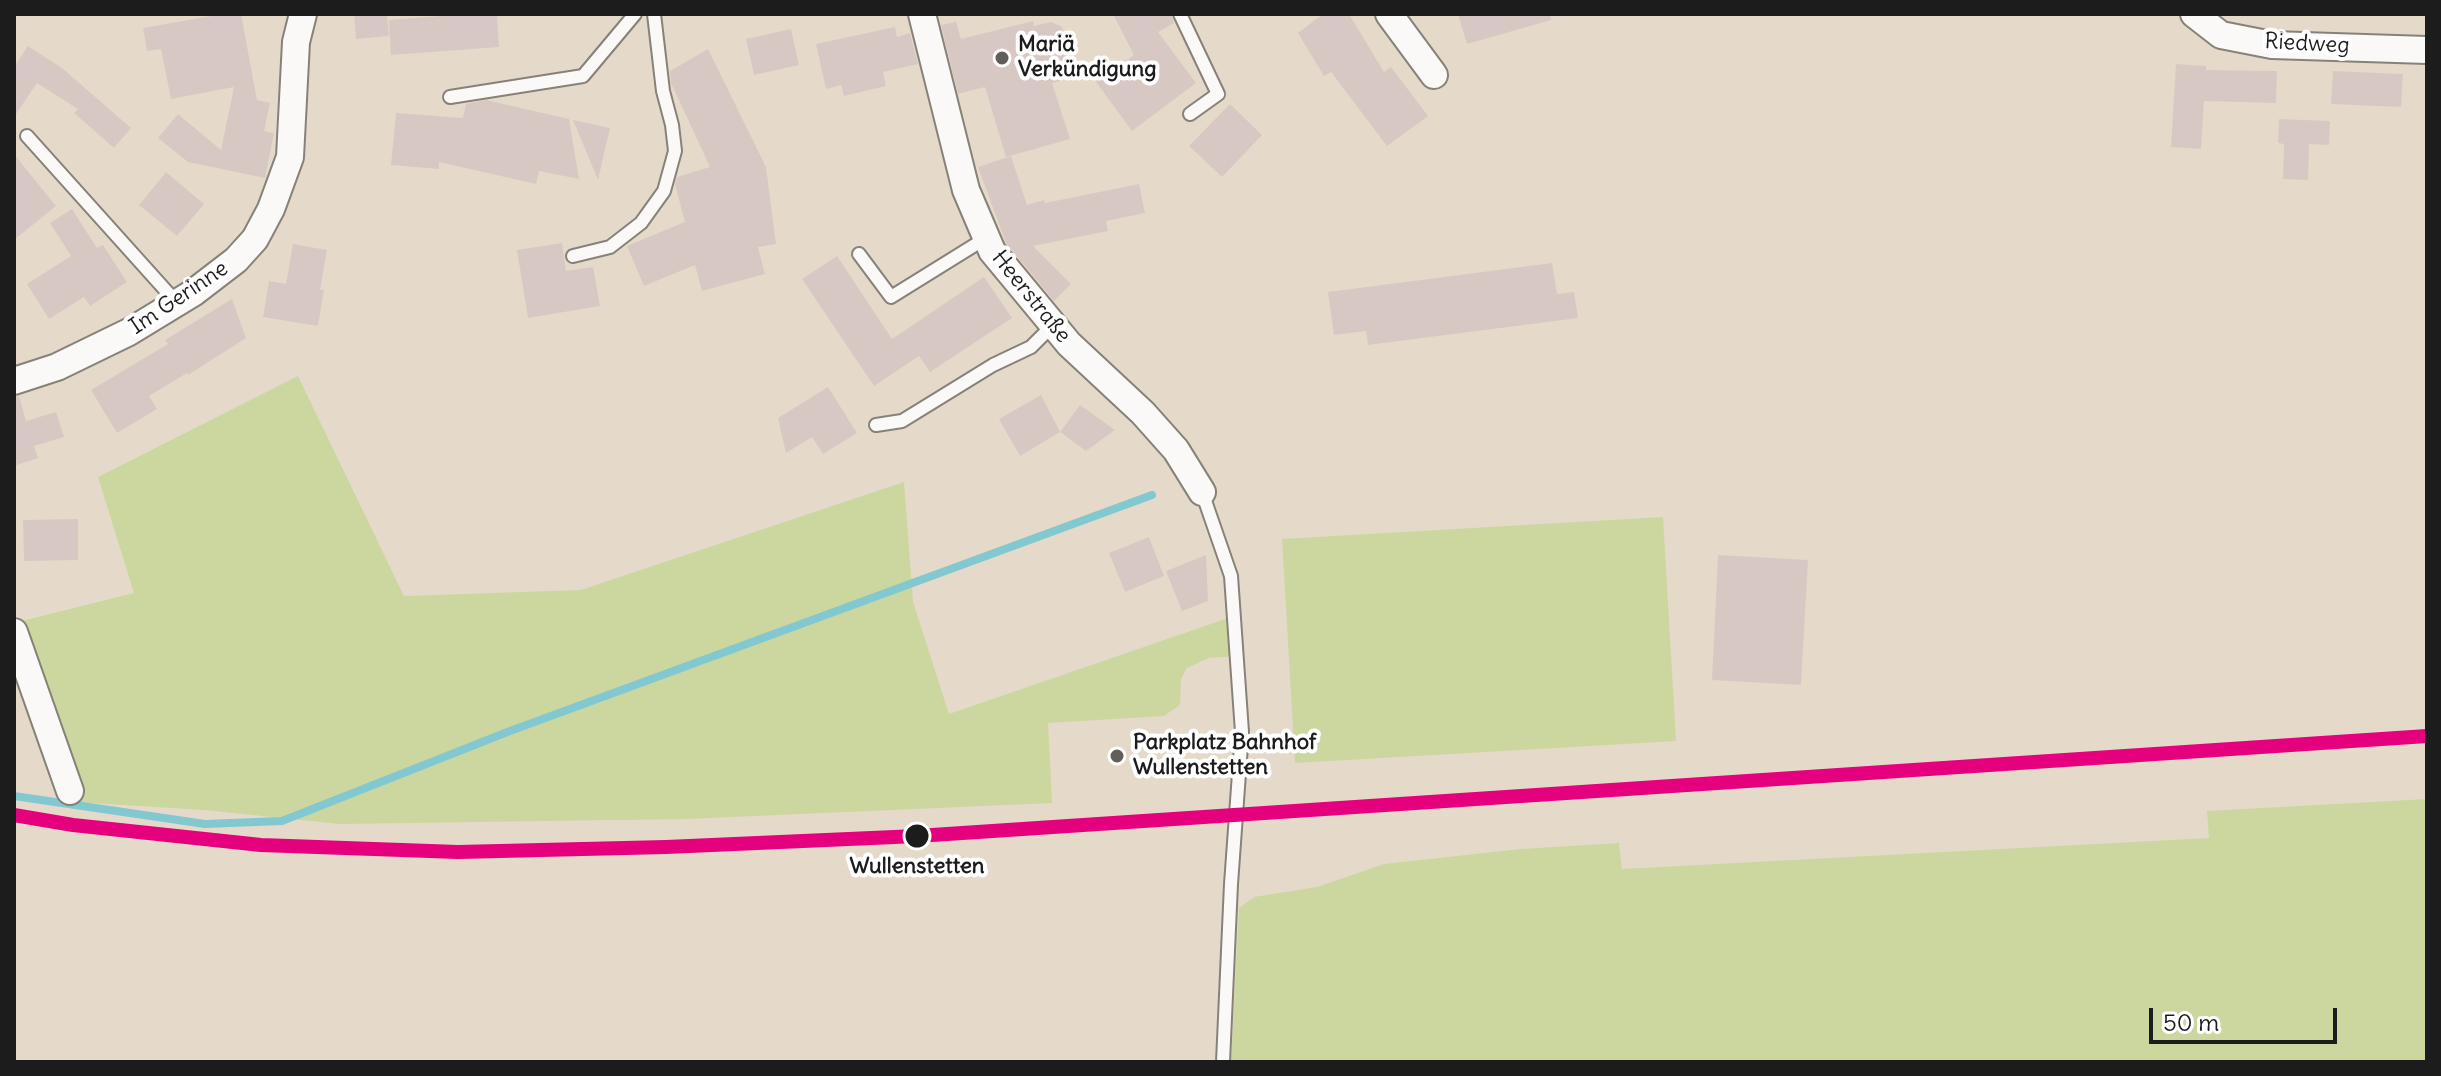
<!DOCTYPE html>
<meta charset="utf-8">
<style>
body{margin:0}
#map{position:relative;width:2441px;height:1076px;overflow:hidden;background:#e5dac9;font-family:Delius,sans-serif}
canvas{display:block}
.frame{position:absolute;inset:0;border:16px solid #1c1c1c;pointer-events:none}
.scale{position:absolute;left:2149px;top:1008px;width:188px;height:36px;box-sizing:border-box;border:4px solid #1c1c1c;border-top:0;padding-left:10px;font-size:24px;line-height:28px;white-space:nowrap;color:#1c1c1c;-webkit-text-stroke:6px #fff;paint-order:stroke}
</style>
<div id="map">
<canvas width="2441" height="1076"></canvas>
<div class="frame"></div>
<div class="scale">50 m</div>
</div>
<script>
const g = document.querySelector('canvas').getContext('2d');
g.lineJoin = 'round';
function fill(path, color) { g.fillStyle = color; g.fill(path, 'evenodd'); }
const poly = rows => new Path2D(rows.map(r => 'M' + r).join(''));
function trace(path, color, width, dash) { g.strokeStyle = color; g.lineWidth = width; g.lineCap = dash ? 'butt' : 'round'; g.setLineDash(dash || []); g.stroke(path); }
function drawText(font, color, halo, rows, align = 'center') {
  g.font = font + ' Delius,sans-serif'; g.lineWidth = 8; g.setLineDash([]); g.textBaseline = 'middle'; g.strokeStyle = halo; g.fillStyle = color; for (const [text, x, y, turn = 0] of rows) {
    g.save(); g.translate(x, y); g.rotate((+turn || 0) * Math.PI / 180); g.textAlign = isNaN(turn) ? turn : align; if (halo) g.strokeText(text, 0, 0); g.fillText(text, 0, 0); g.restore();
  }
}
const green = poly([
 [298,376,404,596,581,590,904,482,913,602,949,714,1234,616,1238,656,1209,658,1187,668,1181,679,1180,705,1164,716,1048,723,1052,803,686,819,340,824,204,810,74,802,14,623,134,593,98,477],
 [1663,517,1676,741,1295,763,1282,539],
 [2427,799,2427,1062,1231,1062,1239,908,1254,897,1317,887,1384,864,1521,849,1619,843,1622,869,2209,838,2207,811]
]);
const stream = poly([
 [14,796,205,824,282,821,510,731,1152,495]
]);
const building = poly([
 [223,14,241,14,257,100,270,103,264,131,274,133,265,178,188,162,158,138,178,114,221,150,234,87,171,99,161,49,147,51,143,28],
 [354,14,387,14,389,36,356,39],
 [467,14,497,14,499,47,391,55,389,20],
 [1113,14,1171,14,1174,23,1158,32,1196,83,1132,131,1096,82,1134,55],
 [1323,14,1349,14,1384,72,1391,67,1428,116,1387,146,1331,72,1324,76,1298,33],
 [1458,14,1550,14,1551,20,1467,44],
 [1033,21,1034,26,1051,22,1062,27,1069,53,1062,63,1066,79,1052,83,1070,139,1006,157,985,87,958,94,941,25,956,22,961,39],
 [895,27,897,37,910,33,918,64,883,72,886,86,844,96,841,85,826,89,816,44],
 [791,29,799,65,754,75,746,39],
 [28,46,62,68,131,128,114,148,74,113,78,109,37,83,14,117,14,67],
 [708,49,766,167,776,244,758,247,765,274,702,291,695,265,644,286,627,246,685,222,675,184,677,177,710,167,671,83,670,71],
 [2176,64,2206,66,2206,70,2277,71,2276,103,2204,101,2201,149,2171,147],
 [2333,71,2403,74,2401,107,2331,104],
 [486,100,569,119,579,179,539,171,536,184,439,162,439,169,391,165,396,113,463,118,466,104],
 [1230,104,1262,135,1222,177,1189,146],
 [2279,119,2330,121,2329,145,2309,144,2308,180,2283,179,2284,144,2278,143],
 [573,120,610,128,598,180],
 [14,154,56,206,14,240],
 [1011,156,1027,205,1044,200,1045,203,1139,184,1145,213,1106,221,1108,231,1033,246,1071,284,1054,301,1006,243,978,167],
 [166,172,204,204,177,236,139,205],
 [72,209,97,248,103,245,127,282,90,306,84,297,49,319,27,284,71,256,50,223],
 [562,243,566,271,593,267,600,306,528,318,517,250],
 [293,244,327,250,320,290,324,290,318,326,263,317,269,281,286,284],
 [837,256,892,339,984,277,1012,318,930,372,919,356,874,386,802,279],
 [1552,263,1557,294,1574,292,1578,318,1368,345,1366,331,1334,335,1328,292],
 [232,299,246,338,188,375,187,373,149,396,157,409,117,433,91,390,168,344,165,340],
 [828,387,857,433,823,454,812,437,786,453,778,418],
 [1041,395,1060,432,1020,456,999,419],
 [19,396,26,421,56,412,64,437,34,446,38,458,14,466,14,397],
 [1080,405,1115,430,1086,451,1060,432],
 [78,519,78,560,24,561,23,520],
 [1149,537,1164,576,1125,592,1109,553],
 [1206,555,1208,601,1182,611,1166,571],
 [1718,555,1808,560,1801,685,1712,680]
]);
const service = poly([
 [1180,14,1218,94,1190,114],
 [450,97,583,76,635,14],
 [27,136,177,303],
 [859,254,891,297,986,238],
 [573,256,610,247,641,223,664,191,675,151,672,125,663,91,654,14],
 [876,425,902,421,993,365,1031,347,1053,325],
 [1202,492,1231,576,1242,732,1231,884,1223,1062]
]);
const minor = poly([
 [922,14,966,190,992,251,1069,344,1143,413,1176,450,1202,492],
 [1389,14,1434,75],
 [2194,14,2221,35,2272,45,2427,50],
 [14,381,57,367,129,332,193,293,236,260,255,239,271,209,290,157,296,42,303,14],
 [14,632,70,791]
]);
const rail1 = poly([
 [14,815,73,825,261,845,458,852,666,847,917,836,2427,736]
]);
const markers = [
 [1002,58,8,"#625e59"],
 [1117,756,8,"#625e59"],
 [917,836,13,"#1c1c1c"]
];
const streetNames = [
 ["Riedweg",2307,44,3],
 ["Heerstraße",1031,297,51],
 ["Im Gerinne",179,298,-34]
];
const poiNames = [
 ["Mariä",1018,45],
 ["Verkündigung",1018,70],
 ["Parkplatz Bahnhof",1133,743],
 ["Wullenstetten",1133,768]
];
const stopNames = [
 ["Wullenstetten",917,867]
];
fill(green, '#ccd79f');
trace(stream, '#82c8d1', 8);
fill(building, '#d8c8c4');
trace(service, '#868179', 16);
trace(minor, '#868179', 30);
trace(service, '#fbf9f7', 12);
trace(minor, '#fbf9f7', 26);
trace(rail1, '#e5007d', 14);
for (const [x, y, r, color] of markers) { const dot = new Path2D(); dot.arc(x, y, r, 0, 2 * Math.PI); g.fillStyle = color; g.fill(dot); trace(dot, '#fff', 3); }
drawText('22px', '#1c1c1c', '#fff', streetNames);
drawText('bold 22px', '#1c1c1c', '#fff', poiNames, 'left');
drawText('bold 22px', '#1c1c1c', '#fff', stopNames);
</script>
